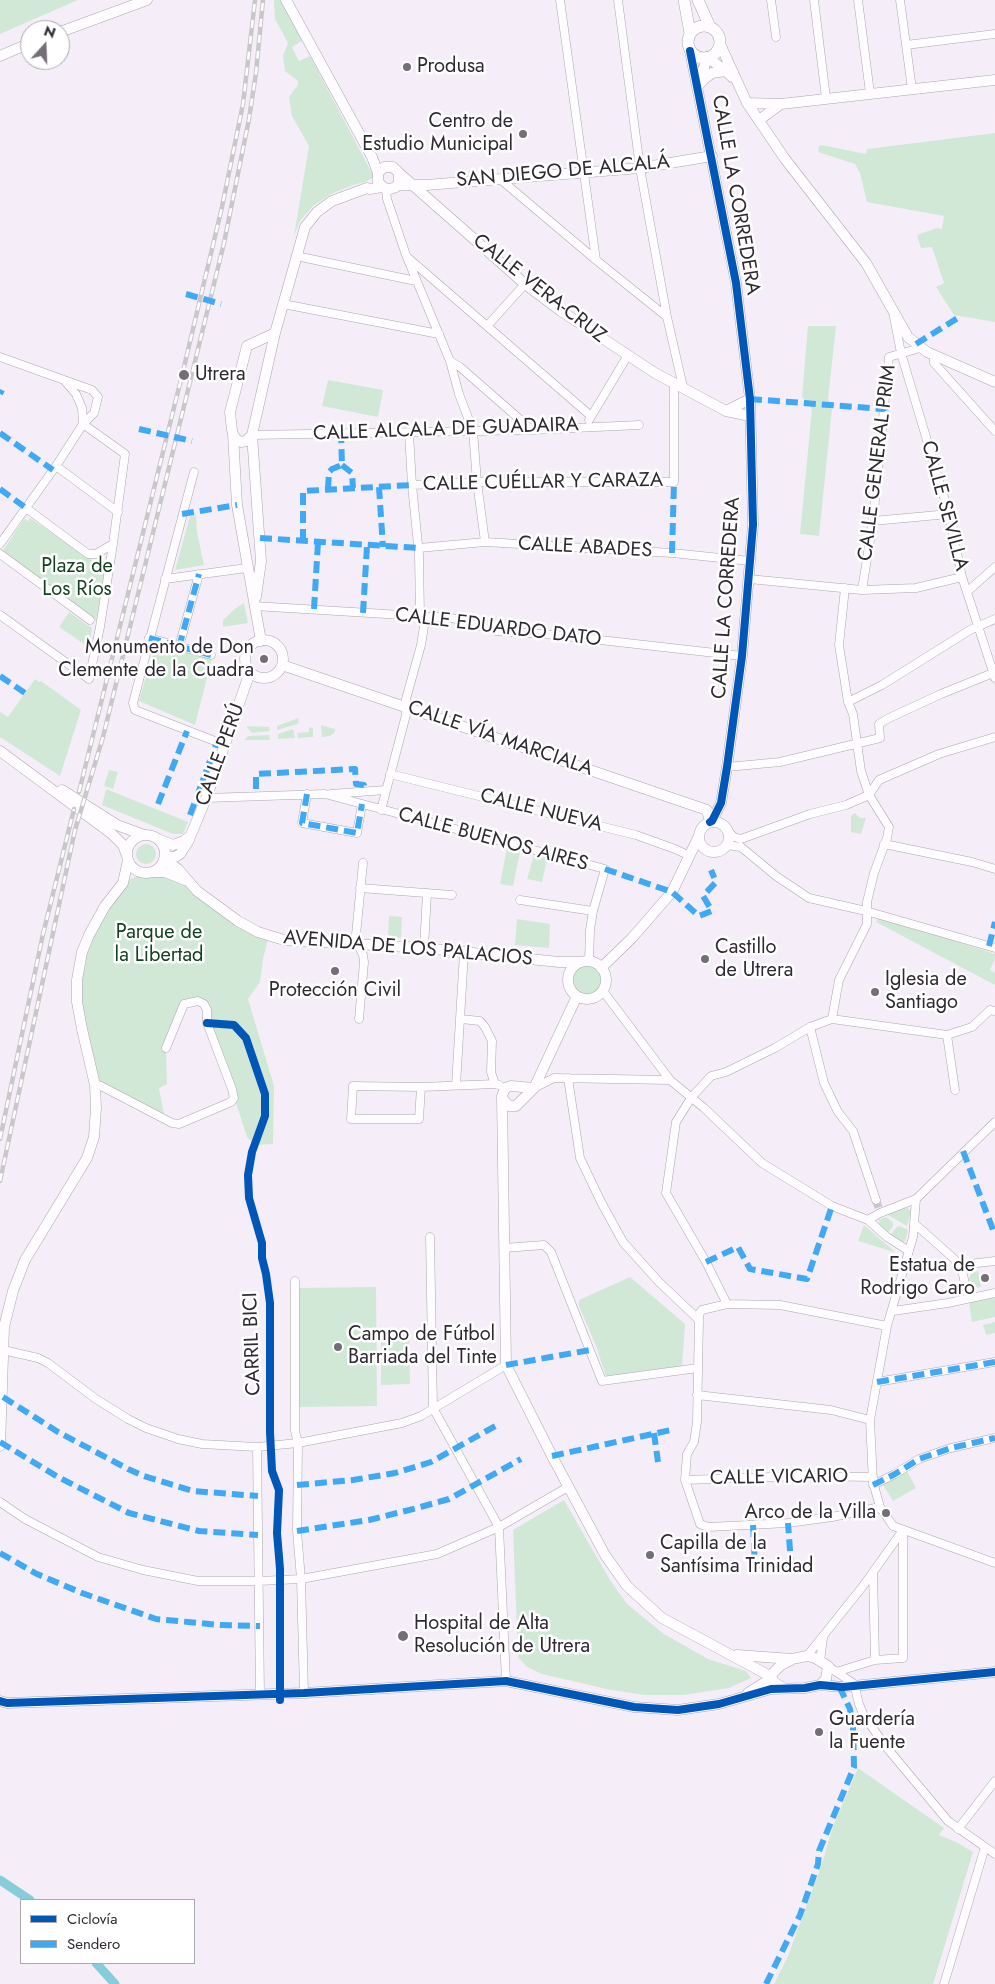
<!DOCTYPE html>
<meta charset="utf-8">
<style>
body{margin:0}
#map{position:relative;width:995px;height:1984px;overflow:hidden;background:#f5eef8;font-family:Jost,sans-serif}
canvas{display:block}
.legend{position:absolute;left:20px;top:1899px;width:175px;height:65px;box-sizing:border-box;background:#fff;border:1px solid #aca9ad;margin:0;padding:6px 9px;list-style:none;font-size:15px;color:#2f2931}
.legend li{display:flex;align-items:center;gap:10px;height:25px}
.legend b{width:25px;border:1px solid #aca9ad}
.north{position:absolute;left:20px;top:20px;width:50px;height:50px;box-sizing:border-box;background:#fff;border:1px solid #aca9ad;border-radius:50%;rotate:20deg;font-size:14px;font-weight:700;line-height:20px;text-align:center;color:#2f2931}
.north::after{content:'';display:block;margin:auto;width:18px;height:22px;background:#746e77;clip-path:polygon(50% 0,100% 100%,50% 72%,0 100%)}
</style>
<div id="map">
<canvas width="995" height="1984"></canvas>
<ul class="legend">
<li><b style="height:6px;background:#0057b8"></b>Ciclovía</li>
<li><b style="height:6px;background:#3fa9f5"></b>Sendero</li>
</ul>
<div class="north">N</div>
</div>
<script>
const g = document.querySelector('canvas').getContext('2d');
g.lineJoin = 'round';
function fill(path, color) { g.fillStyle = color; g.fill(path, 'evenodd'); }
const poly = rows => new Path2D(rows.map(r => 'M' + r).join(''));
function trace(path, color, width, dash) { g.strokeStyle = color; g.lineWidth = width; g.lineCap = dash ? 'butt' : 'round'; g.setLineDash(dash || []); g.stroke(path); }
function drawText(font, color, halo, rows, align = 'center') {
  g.font = font + ' Jost,sans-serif'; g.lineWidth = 5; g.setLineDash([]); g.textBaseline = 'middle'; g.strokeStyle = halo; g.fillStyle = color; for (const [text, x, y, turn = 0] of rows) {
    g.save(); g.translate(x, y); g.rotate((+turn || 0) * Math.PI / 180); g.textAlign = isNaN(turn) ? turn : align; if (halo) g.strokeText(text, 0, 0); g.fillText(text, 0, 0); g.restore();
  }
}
const green = poly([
 [0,0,78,0,0,34],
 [274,0,281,0,302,41,292,47,299,61,310,56,374,177,365,182,353,185,331,194,313,206,300,221,294,236,309,146,292,116,289,97,298,85,298,81,285,71,283,56,288,43,275,19],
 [995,133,995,322,954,315,936,287,944,283,932,247,921,248,917,235,937,228,942,229,944,216,867,202,860,173,855,164,818,152,819,146,822,145,866,154,867,149],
 [808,326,836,326,828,399,832,409,819,536,800,534,812,409,802,397],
 [328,380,383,390,378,417,322,406],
 [196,515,197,532,204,565,175,570,190,516],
 [30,518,105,569,96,621,2,552,24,519,28,521],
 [244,603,248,623,223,627,223,620,236,608],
 [69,612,92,628,90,648,59,627],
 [156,642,212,658,195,725,139,701],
 [35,679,39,682,41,681,81,710,60,776,0,737,0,712,8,717],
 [299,718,298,724,277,730,277,726],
 [321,725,335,729,335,732,330,736,322,737],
 [246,726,269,727,270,731,252,733],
 [309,727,313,728,313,737,298,738,297,733,309,732],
 [293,729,295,738,278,739,278,734],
 [269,735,270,740,244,740,248,736],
 [109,770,118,772,113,789,104,786],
 [106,789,188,822,183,834,173,834,102,805],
 [855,813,860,818,866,818,861,834,851,832,851,816],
 '136 854a10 10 0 1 1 20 0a10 10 0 1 1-20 0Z',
 [507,848,520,852,513,886,500,884],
 [534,855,547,859,542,882,527,879],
 [165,872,174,875,209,901,269,935,263,959,260,982,248,999,274,1086,273,1144,255,1145,247,1137,204,1004,184,1004,166,1048,167,1084,159,1088,165,1120,95,1085,77,1002,82,952,123,883,143,873],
 [389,916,402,917,401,938,388,937],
 [879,916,995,954,995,959,990,970,995,973,995,985,876,922],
 [517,919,550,924,549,948,515,945],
 '573 980a14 14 0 1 1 28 0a14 14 0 1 1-28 0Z',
 [904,1205,911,1211,907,1226,888,1215],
 [886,1217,893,1222,893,1226,888,1233,879,1224,879,1220],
 [864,1225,894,1251,894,1252,858,1241],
 [899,1226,908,1230,905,1242,899,1241,890,1235,896,1228],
 [978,1271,981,1287,975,1288,971,1286,969,1278,971,1274],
 [630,1277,685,1324,682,1366,606,1376,596,1346,579,1306,579,1300],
 [376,1287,377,1406,299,1407,298,1288],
 [995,1298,995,1317,972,1322,969,1302],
 [995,1322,995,1333,986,1335,983,1325],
 [381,1330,409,1330,410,1384,381,1385],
 [907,1471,916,1488,893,1501,883,1485],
 [564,1500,610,1580,627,1604,664,1634,708,1659,746,1671,751,1678,729,1688,684,1695,644,1695,611,1690,542,1674,527,1667,518,1657,513,1530],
 [858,1768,944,1828,939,1835,956,1842,973,1852,933,1984,774,1984,788,1956,823,1861,832,1829]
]);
const canal = poly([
 [0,1880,30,1900],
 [96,1963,115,1984]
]);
const minorTunnel = poly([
 [876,1200,879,1209]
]);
const minor = poly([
 [560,0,596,260],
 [618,0,640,168,667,317],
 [771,0,776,37],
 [814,0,826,98],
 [858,0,870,93],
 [900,0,912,89],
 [906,45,995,34],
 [500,179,596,260,667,317,683,387],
 [386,189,387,199,406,255,450,361,459,394,473,431,477,482,485,542],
 [296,256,416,281],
 [407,257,591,416],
 [283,304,439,334],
 [894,317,901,353,949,514,962,577,995,678],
 [488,325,525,284],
 [934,355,934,363,995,431],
 [0,357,92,390,98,397,94,413,83,424,56,466,0,544],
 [450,361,460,367,532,430],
 [589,420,628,355],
 [252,435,532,430,639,425],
 [56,466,118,512],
 [194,472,133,703,135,710,225,745],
 [412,485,477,482,674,482,674,382],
 [26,508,88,554,96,554,113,544],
 [873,521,949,514],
 [419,548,485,542,672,553,750,561],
 [0,554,90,620],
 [165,579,247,568],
 [749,579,862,590,916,588,962,577],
 [862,590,873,521,889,357,920,348],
 [968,591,995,567],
 [254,606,452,618,496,631,556,635,742,656],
 [0,615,89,679,100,627,113,544,125,454,83,424,82,408,76,394,64,380],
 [149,638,211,655],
 [179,647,199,574],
 [848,702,882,685,970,630,995,619],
 [727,767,780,762,880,738,879,724,887,719,941,694,993,673],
 [390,774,636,835,675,849,690,856],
 [307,794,302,823,357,833,362,804],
 [331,794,386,790],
 [206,798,325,794,605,869,593,911,590,930,589,961],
 [381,810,406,715,406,699,421,645,425,620,420,616,419,555,412,485,409,433],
 [728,831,734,837,741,839,810,814,846,805,869,795,879,780,939,754,995,737],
 [884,844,972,862,995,869],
 [727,845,741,847],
 [741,847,776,876,809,898,866,911,995,948],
 [360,888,452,895],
 [520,900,593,911],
 [355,945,363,863],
 [358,945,363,955,364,962,359,1019],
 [424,948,427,893],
 [603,991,670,1080,704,1108,762,1163,832,1206,868,1220,887,1237,909,1251],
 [461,1019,480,1021,485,1027,492,1041,491,1072,495,1084,499,1085],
 [832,1019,839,980,867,924,867,902,874,873,887,838,889,827,869,795,861,771,853,714,848,702,839,645,845,588],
 [810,1027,824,1083,838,1112,853,1131,876,1200],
 [947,1035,955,1090],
 [568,1078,580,1158,601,1202,623,1242,659,1282,699,1320],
 [95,1085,101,1086,172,1123,179,1124,231,1102,234,1098,232,1089,207,1023,207,1010,204,1004,198,1001,184,1004,166,1048],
 [456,1085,464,953],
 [421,1087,419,1119,351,1119,353,1086,421,1087,495,1084],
 [534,1088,554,1078,670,1080],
 [916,1199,913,1237,887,1326,870,1420,873,1482,880,1507,893,1526,995,1563],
 [868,1220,880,1213,916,1199,995,1122],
 [915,1224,961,1265,968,1298],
 [430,1237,433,1408,499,1527,506,1681],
 [504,1248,544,1245,551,1252,602,1381,698,1368],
 [961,1265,995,1261],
 [295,1281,295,1431,298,1443,297,1531,301,1579,304,1693],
 [727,1304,706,1262,666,1193,676,1122,691,1098,711,1076,726,1072,775,1048,810,1027,832,1019,947,1035,972,1027,990,1010,995,1011],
 [893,1311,948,1303,995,1293],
 [3,1350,38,1358,48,1363,96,1399,128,1419,146,1428,178,1439,202,1444,257,1447,298,1443,402,1423,421,1416,506,1365],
 [877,1382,995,1362],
 [697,1395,831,1410,870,1420],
 [257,1447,260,1694],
 [685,1480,800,1476,873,1477],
 [873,1485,895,1474,919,1459,951,1448,995,1438],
 [0,1502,25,1519,98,1557,143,1570,198,1581,259,1581,301,1579,437,1554,499,1527,568,1487],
 [880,1507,832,1517,788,1523,708,1527,700,1524,685,1480,687,1454,694,1442,697,1422,699,1320,699,1314,702,1310,727,1304,780,1305,887,1326],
 [873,1572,875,1660],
 [807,1656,863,1586,903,1530],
 [820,1661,823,1638],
 [828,1666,854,1684,859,1704,864,1716,887,1748,948,1821,995,1854],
 [836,1672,875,1660,903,1658,903,1530],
 [958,1829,995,1781],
 [944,1984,985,1847]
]);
const tertiary = poly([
 [286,0,372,157,378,173,378,182,384,188,390,189,396,187,399,182,399,173,393,167,384,167,378,173],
 [60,32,147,0],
 [720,44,747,103,785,159,866,263,908,337,927,352,995,382],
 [690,51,736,283,750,399,753,525,742,656,727,767,721,803,712,821],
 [0,56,30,43],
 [707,57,726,71,732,77],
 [699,83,707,58],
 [698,86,704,79,712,73,726,71],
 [747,103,781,104,995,80],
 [759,120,781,104],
 [399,173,525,284,561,311,655,373,726,411,750,416],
 [397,185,426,185,640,168,712,156],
 [726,411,750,399],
 [232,430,230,412,247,346,275,333],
 [233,434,236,439,241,442,246,441,252,435,275,333,305,227,317,212,332,201,367,188,370,189,382,187],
 [233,434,237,505,261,641],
 [252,435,261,561,256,597],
 '245 659a19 19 0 1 1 38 0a19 19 0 1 1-38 0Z',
 [282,665,707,810,710,822],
 [0,751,112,834,123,845,127,856],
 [62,790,117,825,144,835],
 '699 837a15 15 0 1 1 30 0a15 15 0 1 1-30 0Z',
 '127 854a19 19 0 1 1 38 0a19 19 0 1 1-38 0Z',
 [158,839,173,845,184,841,189,837],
 [165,857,175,857,180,854,188,842,207,796,250,672],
 [164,859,178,869,197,891,238,921,258,932,284,940,424,948,559,962,581,962],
 [153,872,165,872,185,880],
 '568 980a19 19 0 1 1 38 0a19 19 0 1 1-38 0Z',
 [601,968,632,938,672,892,698,838],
 [534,1088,511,1086,505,1088,502,1096,506,1365,552,1456,605,1555,627,1586,662,1618,770,1676,774,1682,783,1688],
 [502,1098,509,1106,516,1106,534,1088,577,996],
 [0,1446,4,1327,13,1291,25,1260,87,1158,94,1137,96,1108,95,1085,82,1029,77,1002,77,980,82,952,89,935,105,906,123,883,128,860],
 [737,1655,792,1659,807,1656,815,1658,828,1666,826,1679,820,1685],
 [770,1676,781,1665,791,1660],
 [748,1693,772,1678],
 [0,1701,7,1703,304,1693,506,1681,634,1707,678,1710,719,1704,771,1689,805,1688,820,1685,843,1687,995,1672]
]);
const secondary = poly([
 [684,0,690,33],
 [698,0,710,27],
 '688 42a16 16 0 1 1 32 0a16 16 0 1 1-32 0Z'
]);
const rail = poly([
 [79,792,184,367,222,207,243,104,255,0],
 [0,1139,43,934,74,809],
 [0,1181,75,830,103,737,224,243,249,119,256,73,263,0]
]);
const quiet = poly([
 [186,294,221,304],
 [916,344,961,316],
 [0,394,2,390],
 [750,399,883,409,887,407],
 [139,429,192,441],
 [0,433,53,470],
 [342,465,352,473,353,488],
 [379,487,383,547],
 [0,489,26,508],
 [328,489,329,472,332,469,342,465,341,433],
 [182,514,237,505],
 [260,538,419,548],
 [303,541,303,491,412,485],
 [672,553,674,482],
 [314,609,318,542],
 [363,613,367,546],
 [149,638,211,655],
 [179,647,199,574],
 [0,676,25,693],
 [256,789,256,774,355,769,356,784,364,785,365,791],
 [307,794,302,823,357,833,362,804],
 [158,804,187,731],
 [190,815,217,742],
 [605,869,672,892,699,916,712,911,703,896,716,882,711,870],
 [989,946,995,922],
 [963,1151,995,1235],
 [706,1262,738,1247,750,1269,807,1279,832,1206],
 [506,1365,590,1350],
 [877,1382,995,1362],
 [3,1397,58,1432,128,1469,144,1476,193,1491,258,1496],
 [654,1433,658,1462],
 [0,1442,58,1477,129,1513,199,1531,258,1535],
 [552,1456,671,1430],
 [297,1485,353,1480,395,1473,431,1462,499,1424],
 [873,1485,895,1474,919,1459,951,1448,995,1438],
 [753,1525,755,1566,791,1564,788,1523],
 [297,1531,369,1520,417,1508,449,1499,521,1459],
 [0,1553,37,1574,82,1593,156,1619,220,1625,260,1626],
 [766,1984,800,1915,818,1864,819,1851,854,1767,853,1728,850,1709,839,1686]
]);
const cycleway = poly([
 [690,51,736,283,750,399,753,525,742,656,727,767,721,803,712,821,710,822],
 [207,1023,234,1025,246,1038,265,1094,265,1116,252,1152,248,1175,249,1198,262,1243,262,1258,266,1274,270,1303,270,1432,272,1471,279,1490,277,1533,280,1569,280,1700],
 [0,1701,7,1703,304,1693,506,1681,634,1707,678,1710,719,1704,771,1689,805,1688,820,1685,843,1687,995,1672]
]);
const markers = [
 [407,67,5,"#746e77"],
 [523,134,5,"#746e77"],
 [184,375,6,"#746e77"],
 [264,659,5,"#746e77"],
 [705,959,5,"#746e77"],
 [335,971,5,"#746e77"],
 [875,992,5,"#746e77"],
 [985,1278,5,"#746e77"],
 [338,1347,5,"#746e77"],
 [886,1513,5,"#746e77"],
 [650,1555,5,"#746e77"],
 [403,1636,6,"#746e77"],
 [819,1732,5,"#746e77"]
];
const poiNames = [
 ["Produsa",417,67],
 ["Centro de",513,122,"right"],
 ["Estudio Municipal",513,145,"right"],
 ["Utrera",195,375],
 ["Monumento de Don",254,648,"right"],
 ["Clemente de la Cuadra",254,671,"right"],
 ["Castillo",715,948],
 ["de Utrera",715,971],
 ["Iglesia de",885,980],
 ["Santiago",885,1003],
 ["Protección Civil",335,991,"center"],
 ["Estatua de",975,1266,"right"],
 ["Rodrigo Caro",975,1289,"right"],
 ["Campo de Fútbol",348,1335],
 ["Barriada del Tinte",348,1358],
 ["Arco de la Villa",876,1513,"right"],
 ["Capilla de la",660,1544],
 ["Santísima Trinidad",660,1567],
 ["Hospital de Alta",414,1624],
 ["Resolución de Utrera",414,1647],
 ["Guardería",829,1720],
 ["la Fuente",829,1743]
];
const streetNames = [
 ["SAN DIEGO DE ALCALÁ",563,172,-5],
 ["CALLE LA CORREDERA",735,195,80],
 ["CALLE VERA-CRUZ",539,289,38],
 ["CALLE ALCALA DE GUADAIRA",446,430,-2],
 ["CALLE GENERAL PRIM",878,463,-83],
 ["CALLE CUÉLLAR Y CARAZA",543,483,-1],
 ["CALLE SEVILLA",944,506,75],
 ["CALLE ABADES",585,548,3],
 ["CALLE LA CORREDERA",727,598,-86],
 ["CALLE EDUARDO DATO",498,628,7],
 ["CALLE VÍA MARCIALA",500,739,19],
 ["CALLE PERÚ",221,755,-70],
 ["CALLE NUEVA",541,811,14],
 ["CALLE BUENOS AIRES",493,840,15],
 ["AVENIDA DE LOS PALACIOS",408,949,5],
 ["CARRIL BICI",253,1344,-92],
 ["CALLE VICARIO",779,1478,-1]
];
const parkNames = [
 ["Plaza de",77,567],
 ["Los Ríos",77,590],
 ["Parque de",159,933],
 ["la Libertad",159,956]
];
fill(green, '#d2e8d7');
trace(canal, '#86cdd9', 9);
trace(minorTunnel, '#cdc7d0', 8, [8, 4]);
trace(minor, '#aca6af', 9);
trace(tertiary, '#aca6af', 11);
trace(secondary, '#aca6af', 12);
trace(minor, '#fefcfe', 8);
trace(tertiary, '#fefcfe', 10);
trace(secondary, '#fefcfe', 11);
trace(rail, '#c9c7ca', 4.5);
trace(rail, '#fff', 2.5, [8]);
trace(quiet, '#3fa9f5', 6, [12, 6]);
trace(cycleway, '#0057b8', 8);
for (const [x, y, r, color] of markers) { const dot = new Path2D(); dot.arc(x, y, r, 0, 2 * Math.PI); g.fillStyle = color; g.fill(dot); trace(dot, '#fff', 2); }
drawText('20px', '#2f2931', '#fff', poiNames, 'left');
drawText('20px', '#2f2931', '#fff', streetNames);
drawText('20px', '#14411f', '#fff', parkNames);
</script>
